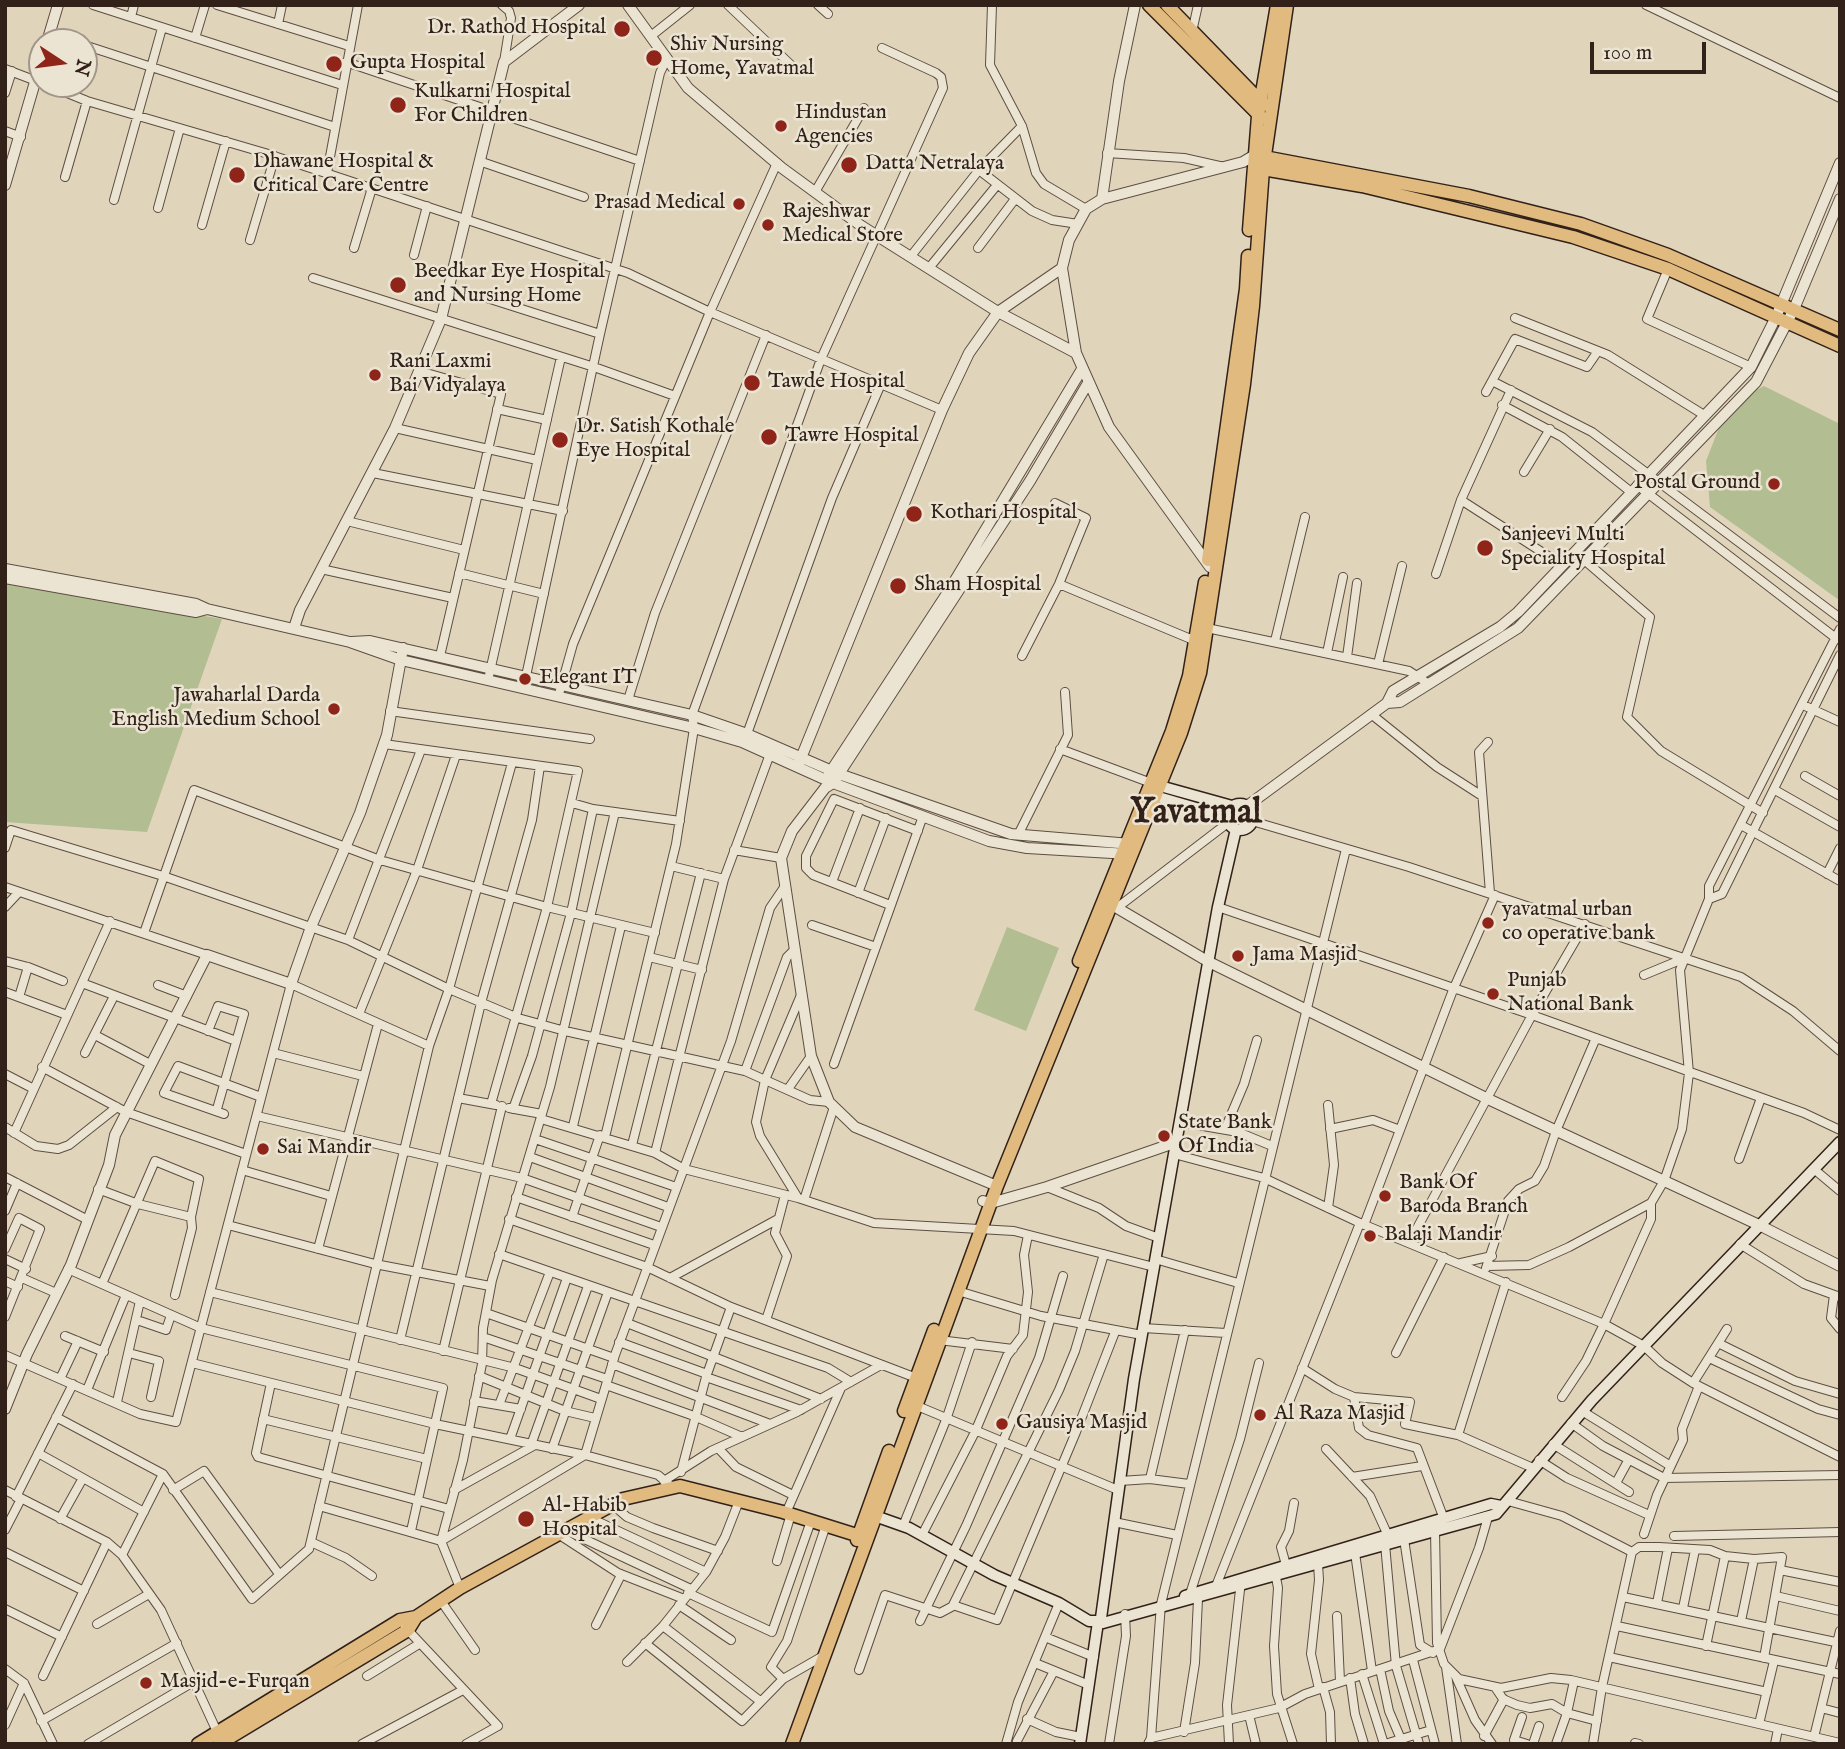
<!DOCTYPE html>
<style>
body{margin:0}
#map{position:relative;width:1845px;height:1749px;overflow:hidden;background:#e0d5bb;font-family:"IM FELL English",serif}
canvas{display:block}
.frame{position:absolute;inset:0;border:7px solid #322119;pointer-events:none}
.north{position:absolute;left:28px;top:28px;width:70px;height:70px;box-sizing:border-box;background:#ebe4d3;border:2px solid #a19689;border-radius:50%;rotate:103deg;font-size:19px;font-weight:700;line-height:28px;text-align:center;color:#322119}
.north::after{content:'';display:block;margin:auto;width:24px;height:32px;background:#8f2418;clip-path:polygon(50% 0,100% 100%,50% 72%,0 100%)}
.scale{position:absolute;left:1590px;top:42px;width:116px;height:32px;box-sizing:border-box;border:4px solid #322119;border-top:0;padding-left:9px;font-size:21px;line-height:24px;white-space:nowrap;color:#322119;-webkit-text-stroke:5px #ebe4d3;paint-order:stroke}
</style>
<div id="map">
<canvas width="1845" height="1749"></canvas>
<div class="frame"></div>
<div class="north">N</div>
<div class="scale">100 m</div>
</div>
<script>
const g = document.querySelector('canvas').getContext('2d');
g.lineJoin = 'round';
function fill(path, color) { g.fillStyle = color; g.fill(path, 'evenodd'); }
const poly = rows => new Path2D(rows.map(r => 'M' + r).join(''));
function trace(path, color, width, dash) { g.strokeStyle = color; g.lineWidth = width; g.lineCap = dash ? 'butt' : 'round'; g.setLineDash(dash || []); g.stroke(path); }
function drawText(font, color, halo, rows, align = 'center') {
  g.font = font + ' "IM FELL English",serif'; g.lineWidth = 5; g.setLineDash([]); g.textBaseline = 'middle'; g.strokeStyle = halo; g.fillStyle = color; for (const [text, x, y, turn = 0] of rows) {
    g.save(); g.translate(x, y); g.rotate((+turn || 0) * Math.PI / 180); g.textAlign = isNaN(turn) ? turn : align; if (halo) g.strokeText(text, 0, 0); g.fillText(text, 0, 0); g.restore();
  }
}
const green = poly([
 [1764,386,1840,424,1839,600,1710,507,1706,461,1720,425,1742,397],
 [5,581,222,619,147,832,5,822],
 [1007,927,1059,948,1026,1031,974,1010]
]);
const minor = poly([
 [93,5,342,85],
 [217,5,349,46],
 [502,5,509,11,511,18,504,62],
 [728,5,791,65],
 [818,5,828,14],
 [992,5,990,65,1022,126,1036,173,1044,184,1086,209],
 [1646,5,1840,98],
 [131,17,134,5],
 [278,24,282,5],
 [1192,32,1198,5],
 [50,33,77,42],
 [651,36,690,5],
 [195,38,205,5],
 [84,45,335,127],
 [346,62,640,161],
 [5,69,39,82],
 [45,84,87,101,265,153,628,273,710,312,942,410],
 [5,93,12,71],
 [5,131,21,137],
 [1107,153,1184,158,1224,167],
 [479,161,584,197],
 [979,170,1032,211,1052,220,1078,224],
 [327,173,358,5],
 [65,177,87,101],
 [815,192,864,108],
 [114,200,162,28],
 [158,208,180,128],
 [202,225,226,141],
 [250,240,275,156],
 [354,248,372,188],
 [978,248,1015,199],
 [414,255,427,206],
 [911,256,979,170,1022,126],
 [929,268,997,185],
 [1668,269,1647,319,1751,367],
 [313,278,594,367,675,396],
 [487,298,600,334],
 [1515,318,1608,355,1704,415],
 [419,371,501,394,440,656],
 [1492,381,1592,432,1840,618],
 [1486,392,1515,339,1587,367,1598,351],
 [1502,405,1562,437,1631,492],
 [497,409,547,420],
 [395,428,537,460],
 [1524,472,1550,429],
 [373,473,563,511],
 [1637,485,1837,639],
 [1461,500,1562,565],
 [347,521,464,550],
 [1583,559,1650,617,1627,717,1661,751,1763,813],
 [321,569,453,598],
 [459,573,544,594],
 [1436,574,1461,500,1511,390],
 [1059,584,1198,642],
 [1207,628,1409,671,1429,684],
 [1275,641,1305,517],
 [1327,653,1343,577],
 [1022,656,1059,584,1086,518,1055,503],
 [1347,657,1357,583],
 [1378,664,1402,566],
 [526,676,600,334,660,73,667,58],
 [488,680,561,357],
 [559,694,573,644,710,312,777,163],
 [628,700,655,613,766,335],
 [1803,705,1840,722],
 [390,711,590,739],
 [1371,714,1437,767,1482,796],
 [747,734,832,498,881,384],
 [1488,742,1479,752,1490,893],
 [384,744,578,771,547,907,491,1104],
 [1060,749,1154,784],
 [1805,776,1840,796],
 [1775,790,1840,827],
 [572,803,593,809,680,821],
 [1252,821,1409,867,1741,977,1793,1011,1840,1051],
 [1741,825,1840,881],
 [1018,835,1068,735,1065,692],
 [5,848,11,830,163,876,348,940,449,989,518,1018,565,1031,745,1071,810,1100,829,1102],
 [734,850,781,858],
 [671,866,724,879],
 [1827,874,1840,848],
 [832,882,860,808],
 [5,887,207,955],
 [858,893,886,818],
 [1709,899,1722,894,1840,655],
 [890,905,813,875,806,868,806,856,834,799,918,831],
 [5,907,19,892],
 [1118,907,1229,822],
 [1218,907,1532,1015,1804,1113,1840,1130],
 [812,925,876,947],
 [144,933,194,790,380,860,547,907,655,933],
 [348,940,421,750],
 [649,957,702,970],
 [5,961,28,967,19,997],
 [28,967,63,981],
 [1644,975,1685,958],
 [82,983,236,1041],
 [158,985,187,996],
 [5,992,67,1015],
 [359,1014,417,870,456,755],
 [208,1031,218,1006,244,1014,217,1109],
 [95,1035,150,1064],
 [85,1053,114,996],
 [273,1053,363,1076],
 [834,1064,923,816],
 [42,1067,126,1112,246,1154],
 [745,1071,787,957,794,950],
 [5,1074,32,1088],
 [788,1089,811,1056],
 [458,1098,496,1105],
 [1328,1105,1334,1165,1328,1208],
 [509,1108,542,1114],
 [513,1109,532,1056,571,913,593,809],
 [224,1114,164,1093,178,1066,261,1097],
 [257,1116,522,1178,661,1227],
 [541,1119,655,1153,684,1169,798,1198,874,1223,1014,1231,1154,1267],
 [1180,1122,1238,1132,1272,1146],
 [573,1126,621,926],
 [5,1127,36,1146,58,1149,69,1145,117,1107],
 [1225,1129,1244,1084,1257,1040],
 [1330,1129,1373,1120,1400,1130],
 [14,1133,110,921],
 [605,1137,676,844,694,728,692,715,821,359,943,88,941,77,936,73,882,48],
 [535,1139,676,1187],
 [632,1145,701,873],
 [655,1153,724,879,770,754],
 [1174,1154,1264,1178,1360,1223,1604,1324,1644,1346,1662,1363,1693,1383,1840,1457],
 [530,1157,668,1207],
 [1739,1159,1761,1098],
 [242,1170,331,1196],
 [1815,1170,1840,1191],
 [5,1177,86,1219],
 [1047,1187,1099,1208,1126,1226,1159,1238],
 [98,1189,138,1204,191,1217],
 [516,1197,654,1245],
 [798,1198,760,1136,756,1122,765,1080,801,995],
 [804,1200,834,1107],
 [5,1211,17,1183],
 [572,1217,600,1135],
 [509,1219,647,1267,731,1307,919,1379],
 [228,1225,375,1264,490,1286],
 [1364,1225,1453,990,1495,895],
 [1409,1243,1532,1015,1585,924],
 [1740,1244,1804,1284,1840,1297],
 [5,1249,19,1218,40,1229,5,1317],
 [318,1249,378,1024],
 [499,1254,828,1368,851,1382],
 [1104,1254,1075,1351,1059,1390,953,1605,997,1620,1076,1432,1115,1332],
 [5,1259,26,1269],
 [1155,1259,1238,1283],
 [1461,1263,1492,1256],
 [1487,1266,1529,1265,1569,1247,1651,1203,1664,1181,1682,1129,1689,1073,1680,970,1709,899,1709,886,1840,629],
 [1486,1268,1508,1201,1519,1189,1535,1181,1544,1166,1556,1131,1596,1038],
 [68,1269,201,1328,443,1388,411,1531],
 [22,1278,56,1293],
 [670,1278,778,1219],
 [5,1281,18,1287],
 [102,1284,155,1161,199,1179,191,1217,192,1228,175,1295],
 [958,1291,1041,1316,1142,1335],
 [210,1292,515,1368,601,1399],
 [1834,1295,1831,1318,1840,1329],
 [486,1313,614,1358],
 [137,1320,166,1330,171,1315],
 [766,1320,787,1256,775,1233,785,1195],
 [627,1323,821,1399],
 [1143,1328,1226,1333],
 [65,1336,104,1352],
 [483,1337,607,1379],
 [400,1340,481,1003,532,820,540,766],
 [939,1340,1013,1349],
 [619,1342,707,1374],
 [1718,1343,1795,1381,1840,1394],
 [443,1351,502,1106],
 [129,1353,159,1361,151,1397],
 [1396,1353,1444,1257],
 [5,1355,140,1414,176,1422,291,984,429,1046],
 [1709,1358,1818,1409,1840,1415],
 [192,1363,435,1424,585,1455,658,1475,672,1487],
 [612,1364,770,1424],
 [1302,1368,1335,1389,1354,1397,1359,1428,1368,1435,1417,1448,1444,1519],
 [479,1376,565,1411,595,1418],
 [706,1377,801,1410],
 [60,1379,78,1341],
 [271,1383,256,1453,258,1457,449,1509],
 [1693,1383,1727,1329],
 [606,1385,694,1416,742,1437],
 [87,1390,126,1295],
 [1354,1397,1410,1402,1405,1424,1458,1435,1533,1468],
 [1562,1397,1586,1361,1604,1324,1651,1219,1651,1203],
 [474,1401,521,1409],
 [117,1402,140,1301],
 [499,1405,550,1272],
 [915,1405,1118,1490],
 [1582,1411,1669,1465],
 [56,1417,163,1474,252,1599,309,1549,429,1046,449,989,512,763],
 [263,1419,427,1459],
 [1571,1423,1603,1446,1664,1478,1840,1475],
 [1458,1435,1506,1282],
 [510,1439,567,1278],
 [1553,1444,1629,1492],
 [531,1445,588,1286],
 [718,1448,736,1467,793,1495],
 [552,1449,608,1292],
 [1326,1449,1370,1496,1390,1540],
 [38,1453,144,1512],
 [1539,1460,1567,1478,1649,1515],
 [681,1472,706,1377,731,1307],
 [1352,1477,1422,1466],
 [1150,1479,1185,1330],
 [664,1481,711,1451,797,1412,881,1365],
 [1120,1481,1150,1479,1189,1484],
 [1616,1483,1628,1461],
 [5,1490,107,1542,122,1555,161,1610,219,1736],
 [173,1490,204,1471,279,1574],
 [454,1490,535,1445],
 [16,1497,73,1384],
 [1508,1501,1562,1516,1632,1552,1602,1687,1593,1744],
 [612,1504,627,1517,653,1528,718,1551],
 [319,1506,441,1541,585,1455,615,1355,731,1041,770,908,785,886],
 [786,1513,841,1388],
 [588,1517,706,1572],
 [60,1519,83,1478],
 [1114,1522,1177,1535],
 [903,1526,946,1420,972,1342],
 [5,1530,21,1499],
 [565,1530,691,1589],
 [1435,1530,1437,1643,1444,1664,1459,1679,1501,1688,1551,1678,1571,1680,1840,1743],
 [558,1534,618,1573,684,1599],
 [1644,1534,1657,1495,1683,1440,1682,1429,1699,1386],
 [922,1535,975,1432,1007,1356,1023,1335,1028,1292,1024,1255,1028,1235],
 [1674,1536,1840,1532],
 [1404,1539,1420,1645,1433,1653],
 [311,1542,346,1558,372,1576],
 [1385,1544,1396,1666,1419,1744],
 [5,1552,84,1591],
 [1632,1552,1639,1547,1659,1547,1710,1550,1725,1556,1754,1559,1782,1557,1764,1658],
 [1355,1553,1372,1671],
 [122,1555,163,1474],
 [777,1561,791,1514],
 [1318,1564,1319,1580,1311,1654,1319,1689],
 [1286,1565,1281,1547,1289,1531,1294,1503],
 [1780,1570,1840,1582],
 [1275,1572,1278,1588,1274,1646,1277,1694,1293,1744],
 [1216,1586,1360,1223],
 [460,1588,441,1541,463,1460,482,1364,483,1328,492,1280,550,1087,615,812],
 [688,1593,772,1632,811,1521],
 [1190,1594,1240,1439,1259,1363],
 [1776,1596,1840,1611],
 [1623,1597,1840,1643],
 [441,1601,475,1650],
 [1657,1603,1668,1548],
 [679,1605,731,1640],
 [1683,1608,1695,1550],
 [5,1609,62,1637],
 [1337,1616,1340,1681],
 [920,1621,966,1526,1039,1358,1063,1276],
 [1741,1621,1754,1559],
 [97,1624,149,1594],
 [596,1625,621,1575],
 [663,1626,760,1701],
 [1617,1626,1840,1674],
 [405,1627,498,1726,466,1744],
 [1045,1637,1094,1657],
 [645,1643,742,1721,783,1679,823,1656],
 [1706,1646,1725,1556],
 [1609,1657,1767,1692],
 [1413,1660,1435,1744],
 [627,1662,663,1626,706,1572,725,1537,739,1501],
 [1035,1663,1089,1685],
 [1446,1667,1457,1744],
 [5,1669,24,1683,53,1744],
 [1380,1669,1389,1711,1403,1744],
 [859,1670,885,1595,940,1613,955,1605],
 [1362,1674,1384,1744],
 [1455,1675,1475,1720,1492,1744],
 [43,1676,107,1542],
 [367,1676,419,1644],
 [1350,1678,1355,1714,1364,1744],
 [783,1679,771,1667,787,1641,826,1525],
 [1323,1687,1330,1712,1331,1744],
 [1495,1687,1503,1699,1517,1705,1530,1708,1552,1704,1567,1713,1574,1681],
 [1821,1708,1840,1713],
 [1249,1715,1256,1744],
 [1522,1717,1514,1740,1527,1744],
 [1027,1719,1056,1732,1081,1737],
 [41,1721,177,1643],
 [1759,1724,1774,1661],
 [5,1725,24,1683],
 [1184,1732,1195,1663,1198,1599],
 [1484,1736,1504,1699],
 [1814,1737,1840,1631],
 [1151,1738,1161,1604,1346,849],
 [1017,1741,1054,1671],
 [1635,1743,1639,1744],
 [88,1744,195,1681],
 [362,1744,463,1690],
 [1006,1744,1018,1702,1059,1603],
 [1109,1744,1126,1636,1125,1614],
 [1148,1744,1151,1738,1279,1708,1305,1694,1440,1649,1479,1548,1488,1517],
 [1229,1744,1227,1705,1241,1581],
 [1385,1744,1431,1730],
 [1533,1744,1539,1726],
 [1556,1744,1567,1713,1597,1721],
 [1775,1744,1778,1729]
]);
const tertiary = poly([
 [628,5,688,88,782,168,860,225,998,312,1076,353],
 [47,42,58,5],
 [5,185,42,58],
 [1102,199,1119,81,1135,5],
 [1210,567,1109,427,1076,353,1062,268,1069,240,1086,209,1102,199,1243,162,1253,156],
 [5,569,196,604,207,609,350,642,401,660,694,728,742,742,833,783,989,841,1027,848,1129,854],
 [5,578,196,612,207,609],
 [294,628,300,610,395,428,441,319,504,62,579,5],
 [351,642,370,641,692,715,747,734,839,774,1011,834,1131,844],
 [1387,703,1393,691,1500,627,1518,612,1751,367,1776,317,1840,163],
 [799,763,942,410,969,353,998,312,1062,268],
 [829,774,948,592,1082,369],
 [1247,806,1387,703,1400,702,1518,628,1756,382,1794,309,1840,199],
 [1112,905,1209,962,1488,1099,1759,1225,1840,1266],
 [997,1186,855,1127,829,1102,811,1056,781,858,792,831,825,788,833,783,1030,481,1088,383],
 [983,1201,991,1203,1047,1187,1177,1142],
 [5,1409,27,1354,71,1265,109,1165,115,1135,207,955,291,984,311,927,360,813,387,735,403,648]
]);
const secondary = poly([
 [1160,786,1232,806],
 [1155,796,1227,817],
 '1227 817a13 13 0 1 1 26 0a13 13 0 1 1-26 0Z',
 [875,1516,909,1528,994,1575,1059,1603,1089,1621,1098,1621],
 [1185,1596,1491,1504,1501,1506],
 [1101,1618,1134,1379,1218,907,1236,829],
 [1103,1623,1496,1514,1592,1400,1840,1142],
 [1080,1744,1098,1622]
]);
const primary = poly([
 [1149,5,1262,118],
 [1167,5,1264,105],
 [1259,156,1469,196,1581,224,1668,255,1840,330],
 [1257,168,1362,186,1573,237,1668,269,1840,346],
 [1249,230,1258,116,1277,5],
 [1208,560,1246,289,1248,256],
 [1079,961,1172,731,1189,676,1205,582],
 [904,1411,934,1330],
 [857,1540,889,1451],
 [198,1744,400,1620,416,1617,460,1588,623,1499,680,1486,783,1512,866,1538],
 [219,1744,408,1630,416,1617],
 [792,1744,997,1186,1181,733,1200,673,1244,384,1253,306,1263,169,1287,5]
]);
const markers = [
 [622,29,9,"#8f2418"],
 [654,58,9,"#8f2418"],
 [334,64,9,"#8f2418"],
 [398,105,9,"#8f2418"],
 [781,126,7,"#8f2418"],
 [849,165,9,"#8f2418"],
 [237,175,9,"#8f2418"],
 [739,204,7,"#8f2418"],
 [768,225,7,"#8f2418"],
 [398,285,9,"#8f2418"],
 [375,375,7,"#8f2418"],
 [752,383,9,"#8f2418"],
 [769,437,9,"#8f2418"],
 [560,440,9,"#8f2418"],
 [1774,484,7,"#8f2418"],
 [914,514,9,"#8f2418"],
 [1485,548,9,"#8f2418"],
 [898,586,9,"#8f2418"],
 [525,679,7,"#8f2418"],
 [334,709,7,"#8f2418"],
 [1488,923,7,"#8f2418"],
 [1238,956,7,"#8f2418"],
 [1493,994,7,"#8f2418"],
 [1164,1136,7,"#8f2418"],
 [263,1149,7,"#8f2418"],
 [1385,1196,7,"#8f2418"],
 [1370,1236,7,"#8f2418"],
 [1260,1415,7,"#8f2418"],
 [1002,1424,7,"#8f2418"],
 [526,1519,9,"#8f2418"],
 [146,1683,7,"#8f2418"]
];
const poiNames = [
 ["Dr. Rathod Hospital",606,29,"right"],
 ["Shiv Nursing",670,46],
 ["Home, Yavatmal",670,70],
 ["Gupta Hospital",350,64],
 ["Kulkarni Hospital",414,93],
 ["For Children",414,117],
 ["Hindustan",795,114],
 ["Agencies",795,138],
 ["Dhawane Hospital &",253,163],
 ["Critical Care Centre",253,187],
 ["Datta Netralaya",865,165],
 ["Prasad Medical",725,204,"right"],
 ["Rajeshwar",782,213],
 ["Medical Store",782,237],
 ["Beedkar Eye Hospital",414,273],
 ["and Nursing Home",414,297],
 ["Rani Laxmi",389,363],
 ["Bai Vidyalaya",389,387],
 ["Tawde Hospital",768,383],
 ["Dr. Satish Kothale",576,428],
 ["Eye Hospital",576,452],
 ["Tawre Hospital",785,437],
 ["Postal Ground",1760,484,"right"],
 ["Kothari Hospital",930,514],
 ["Sanjeevi Multi",1501,536],
 ["Speciality Hospital",1501,560],
 ["Sham Hospital",914,586],
 ["Elegant IT",539,679],
 ["Jawaharlal Darda",320,697,"right"],
 ["English Medium School",320,721,"right"],
 ["yavatmal urban",1502,911],
 ["co operative bank",1502,935],
 ["Jama Masjid",1252,956],
 ["Punjab",1507,982],
 ["National Bank",1507,1006],
 ["State Bank",1178,1124],
 ["Of India",1178,1148],
 ["Sai Mandir",277,1149],
 ["Bank Of",1399,1184],
 ["Baroda Branch",1399,1208],
 ["Balaji Mandir",1384,1236],
 ["Al Raza Masjid",1274,1415],
 ["Gausiya Masjid",1016,1424],
 ["Al-Habib",542,1507],
 ["Hospital",542,1531],
 ["Masjid-e-Furqan",160,1683]
];
const townNames = [
 ["Yavatmal",1196,815]
];
fill(green, '#b2bd91');
trace(minor, '#5e4e42', 10);
trace(tertiary, '#5e4e42', 12);
trace(secondary, '#322119', 13);
trace(primary, '#322119', 15);
trace(minor, '#ebe4d3', 8);
trace(tertiary, '#ebe4d3', 10);
trace(secondary, '#ebe4d3', 10);
trace(primary, '#e0ba7e', 12);
for (const [x, y, r, color] of markers) { const dot = new Path2D(); dot.arc(x, y, r, 0, 2 * Math.PI); g.fillStyle = color; g.fill(dot); trace(dot, '#ebe4d3', 2.5); }
drawText('21px', '#322119', '#ebe4d3', poiNames, 'left');
drawText('bold 35px', '#322119', '#ebe4d3', townNames);
</script>
